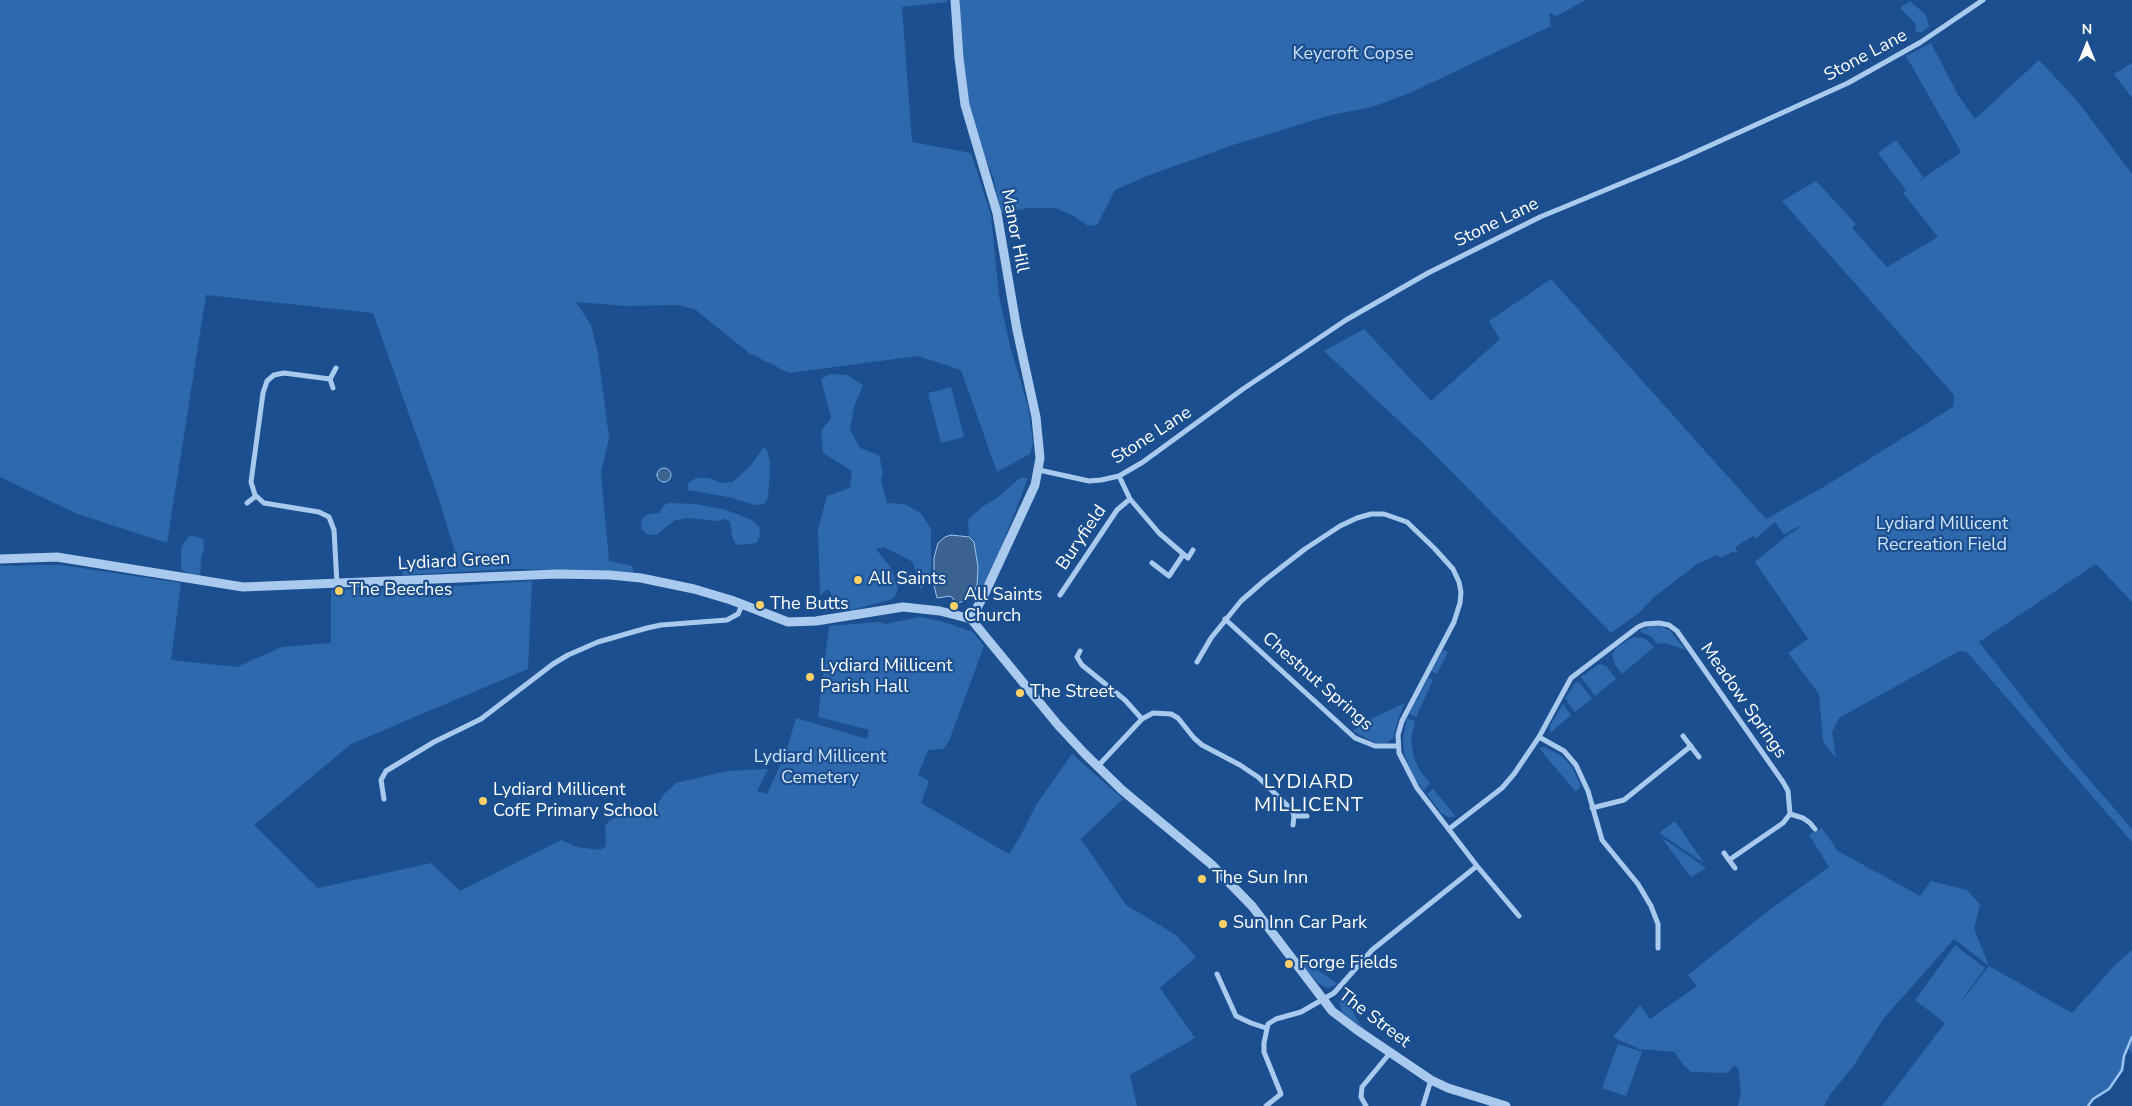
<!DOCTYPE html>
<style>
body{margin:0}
#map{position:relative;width:2132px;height:1106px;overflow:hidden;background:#1b4f8f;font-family:"Nunito Sans",sans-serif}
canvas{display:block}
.north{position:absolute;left:2062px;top:20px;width:50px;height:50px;-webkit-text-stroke:4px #1b4f8f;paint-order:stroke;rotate:0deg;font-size:14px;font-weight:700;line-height:20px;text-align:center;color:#fff}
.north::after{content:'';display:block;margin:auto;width:18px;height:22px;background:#fff;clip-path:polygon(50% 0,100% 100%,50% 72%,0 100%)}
</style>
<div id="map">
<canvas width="2132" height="1106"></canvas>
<div class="north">N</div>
</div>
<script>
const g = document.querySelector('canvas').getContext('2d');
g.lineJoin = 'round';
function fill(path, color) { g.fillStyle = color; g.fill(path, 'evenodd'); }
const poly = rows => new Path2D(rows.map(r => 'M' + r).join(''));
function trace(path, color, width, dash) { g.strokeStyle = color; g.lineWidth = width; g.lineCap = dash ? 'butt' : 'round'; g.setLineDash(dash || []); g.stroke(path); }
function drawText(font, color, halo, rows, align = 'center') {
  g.font = font + ' "Nunito Sans",sans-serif'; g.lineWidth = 4.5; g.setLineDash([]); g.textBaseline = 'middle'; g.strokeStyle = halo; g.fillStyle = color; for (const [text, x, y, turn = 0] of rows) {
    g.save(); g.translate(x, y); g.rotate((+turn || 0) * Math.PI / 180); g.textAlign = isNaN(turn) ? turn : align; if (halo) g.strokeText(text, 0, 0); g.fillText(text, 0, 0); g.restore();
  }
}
const green = poly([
 [0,0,947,0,947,2,902,7,912,142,971,153,991,215,999,296,1010,346,1028,406,1033,443,1030,454,997,472,961,370,918,356,789,373,749,353,696,310,679,305,625,306,576,302,591,325,598,353,609,438,601,473,609,561,632,566,634,574,618,571,511,569,403,575,401,568,405,564,456,555,437,493,373,313,206,295,167,543,75,513,0,477],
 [960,0,1586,0,1557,16,1549,13,1551,26,1410,93,1372,107,1331,115,1236,144,1147,176,1115,190,1097,225,1088,226,1074,216,1055,208,1028,208,1001,213,993,176,978,142,966,91,960,49],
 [1910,1,1926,15,1929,27,1922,32,1916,32,1915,23,1900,8],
 [1931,43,1958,95,1975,119,2039,60,2079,103,2132,174,2132,602,2096,564,1979,642,2067,754,2132,829,2132,842,1967,652,1959,651,1839,718,1832,732,1836,758,1823,741,1819,694,1788,653,1808,639,1755,562,1785,537,1799,528,1799,526,1784,535,1775,522,1755,539,1753,536,1735,547,1738,553,1732,552,1720,558,1717,555,1697,564,1653,598,1639,613,1611,633,1426,446,1324,351,1364,329,1431,401,1500,339,1489,321,1551,279,1766,519,1827,485,1953,407,1954,395,1782,201,1816,181,1856,224,1852,228,1887,267,1938,237,1903,193,1906,190,1878,153,1896,140,1923,177,1918,182,1961,152,1906,56],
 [2132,63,2132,98,2114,74],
 [830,374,847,375,863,385,854,407,850,430,860,448,879,455,883,473,881,480,887,503,904,504,921,513,931,529,931,567,929,582,920,589,913,562,884,547,876,549,891,568,898,589,895,596,890,600,851,610,839,607,828,589,820,595,818,529,827,496,850,488,852,471,823,453,821,431,831,418,821,379],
 [951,387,964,437,941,443,928,393],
 [764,447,767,450,770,463,769,487,767,500,764,504,755,505,728,497,687,490,688,483,696,478,709,478,721,483,733,482,751,465],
 [1020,478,1028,478,993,569,975,598,978,567,974,543,969,537,968,520,982,507,997,498],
 [668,503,695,504,726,510,750,519,759,526,760,536,756,543,736,545,732,536,730,522,725,519,717,521,688,518,675,520,656,535,646,534,641,528,642,519,646,515,659,513,663,506],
 [190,535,203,539,204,547,201,560,200,578,191,578,181,568,181,547],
 [37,565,61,565,181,583,171,660,237,667,282,647,331,643,331,590,424,588,532,581,528,669,351,744,254,825,318,888,431,863,460,891,561,840,577,847,600,850,606,846,605,826,610,820,617,817,641,816,655,808,664,794,676,783,727,771,768,769,757,791,767,794,786,752,796,718,867,739,869,730,818,717,829,626,879,622,885,624,919,617,941,621,973,632,984,646,949,741,943,749,928,750,921,768,918,775,929,781,921,803,1009,854,1020,837,1036,805,1072,754,1123,799,1081,839,1126,905,1176,935,1196,957,1160,988,1195,1038,1130,1075,1137,1106,0,1106,0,566],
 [1651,626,1660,626,1669,630,1686,650,1664,643,1657,644,1652,637,1639,631],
 [1634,637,1644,638,1654,647,1622,674,1614,663,1612,654,1617,647],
 [1443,650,1448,652,1437,674,1431,671],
 [1599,664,1606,666,1616,679,1595,696,1581,677],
 [1429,677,1433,680,1416,717,1409,714],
 [1576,682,1580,683,1592,699,1575,712,1565,698],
 [1405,703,1398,719,1393,738,1387,743,1375,743,1353,731,1360,724],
 [1563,704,1571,715,1550,733,1550,725],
 [1407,718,1415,721,1411,739,1414,758,1420,771,1430,783,1424,791,1412,774,1404,753,1403,738],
 [1544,747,1562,756,1572,767,1581,786,1576,792,1539,748],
 [1433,789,1450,809,1456,817,1448,817,1441,813,1427,794],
 [1675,821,1704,863,1659,833],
 [1822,828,1838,851,1920,896,1931,881,1967,890,1980,905,1974,928,1989,966,2072,1013,2115,965,2132,950,2132,1053,2127,1048,2122,1070,2109,1089,2093,1099,2088,1106,1882,1106,1945,1023,1915,1000,1955,945,1985,968,1952,1013,1989,966,1954,939,1884,1018,1854,1065,1830,1095,1824,1106,1738,1106,1741,1090,1738,1068,1734,1065,1729,1072,1725,1073,1691,1072,1683,1065,1675,1052,1639,1049,1613,1037,1640,1005,1650,1019,1697,986,1688,975,1768,911,1829,867,1809,835],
 [1661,837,1664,839,1706,868,1691,877],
 [1300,959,1322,973,1338,984,1327,988,1319,984,1298,961],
 [1343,992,1359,1023,1369,1034,1342,1012,1339,1001],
 [1618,1044,1642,1052,1626,1096,1602,1088]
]);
const water = poly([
 '657 475a7 7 0 1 1 14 0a7 7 0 1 1-14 0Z',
 [951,535,969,537,974,542,978,567,977,585,974,592,965,600,955,605,953,598,950,596,937,598,934,585,934,558,938,543,945,537,951,535]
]);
const stream = poly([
 [2088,1106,2093,1099,2109,1089,2122,1070,2124,1056,2132,1037]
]);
const minor = poly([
 [336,368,330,379,284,373,274,375,267,381,263,393,251,482,255,495,264,503,319,512,329,517,334,530,337,584],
 [330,379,333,388],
 [1039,470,1089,481,1101,480,1119,476,1143,462,1243,389,1346,320,1428,273,1540,217,1678,160,1848,83,1921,42,1983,0],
 [1119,476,1130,499,1159,533,1188,558,1193,550],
 [247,503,256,496],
 [1152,563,1169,576,1183,555],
 [1060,595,1117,510,1130,499],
 [1225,619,1355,738,1375,746,1397,746],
 [1080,651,1077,657,1082,665,1125,700,1142,719],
 [1197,662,1211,638,1241,601,1265,580,1305,549,1340,526,1357,518,1371,514,1384,514,1407,522,1435,549,1453,569,1459,582,1461,592,1460,603,1454,622,1402,721,1398,735,1399,753,1417,788,1477,866,1519,916],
 [1683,736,1699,757],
 [1539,737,1564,751,1576,765,1588,791,1602,840,1638,884,1651,906,1658,924,1658,948],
 [1098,766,1142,719,1153,713,1171,714,1178,718,1194,738,1202,745,1240,765,1258,777,1292,810,1294,816,1293,825],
 [384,799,381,780,386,771,434,742,481,719,553,664,568,655,598,642,647,628,661,625,727,620,738,614,742,605],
 [1592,808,1624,800,1691,746],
 [1790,814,1803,818,1810,823,1815,829],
 [1294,816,1307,816],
 [1449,829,1502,788,1514,774,1539,737,1571,678,1638,627,1645,624,1659,623,1669,625,1677,631,1783,782,1788,791,1790,814,1783,823,1729,860,1724,853],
 [1729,860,1735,868],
 [1217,974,1236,1016,1251,1023,1266,1028],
 [1266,1106,1281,1094,1264,1052,1264,1043,1268,1024,1276,1019,1301,1012,1334,993,1372,950,1477,866],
 [1366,1106,1361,1097,1362,1087,1390,1053],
 [1423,1106,1431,1080]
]);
const tertiary = poly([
 [955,0,959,58,965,105,997,213,1017,330,1036,417,1040,458,1035,485,985,593,971,619],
 [0,559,57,557,243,587,556,574,610,575,641,578,694,589,731,600,788,622,816,621,903,607,940,611,971,619,1058,725,1085,754,1122,790,1211,864,1252,906,1332,1011,1357,1030,1431,1080,1448,1088,1506,1106]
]);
const markers = [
 [858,580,5,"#ffd166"],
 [339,591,5,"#ffd166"],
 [760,605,5,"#ffd166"],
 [954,606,5,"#ffd166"],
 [810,677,5,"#ffd166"],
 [1020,693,5,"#ffd166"],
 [483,801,5,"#ffd166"],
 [1202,879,5,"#ffd166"],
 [1223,924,5,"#ffd166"],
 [1289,964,5,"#ffd166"]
];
const parkNames = [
 ["Keycroft Copse",1353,55],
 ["Lydiard Millicent",1942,525],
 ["Recreation Field",1942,546],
 ["Lydiard Millicent",820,758],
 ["Cemetery",820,779]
];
const streetNames = [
 ["Stone Lane",1866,56,-28],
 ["Stone Lane",1497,223,-26],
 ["Manor Hill",1014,231,79],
 ["Stone Lane",1152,436,-33],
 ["Buryfield",1082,538,-56],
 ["Lydiard Green",454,562,-3],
 ["Chestnut Springs",1317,682,41],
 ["Meadow Springs",1743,701,55],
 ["The Street",1374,1019,37]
];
const poiNames = [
 ["All Saints",868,580],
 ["The Beeches",349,591],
 ["All Saints",964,596],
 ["Church",964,617],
 ["The Butts",770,605],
 ["Lydiard Millicent",820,667],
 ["Parish Hall",820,688],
 ["The Street",1030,693],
 ["Lydiard Millicent",493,791],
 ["CofE Primary School",493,812],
 ["The Sun Inn",1212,879],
 ["Sun Inn Car Park",1233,924],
 ["Forge Fields",1299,964]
];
const quarterNames = [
 ["LYDIARD",1309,783],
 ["MILLICENT",1309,806]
];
fill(green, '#2e69ad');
fill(water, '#3c6290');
trace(water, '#9cc4f0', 1);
trace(stream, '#9cc4f0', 2.5);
trace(minor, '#a9c9ee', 5);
trace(tertiary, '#a9c9ee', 9);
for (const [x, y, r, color] of markers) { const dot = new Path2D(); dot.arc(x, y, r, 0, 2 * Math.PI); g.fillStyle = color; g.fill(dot); trace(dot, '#1b4f8f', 2); }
drawText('18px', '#cfe3fa', '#1b4f8f', parkNames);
drawText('18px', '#fff', '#1b4f8f', streetNames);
drawText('18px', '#fff', '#1b4f8f', poiNames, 'left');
g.letterSpacing = '1px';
drawText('20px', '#fff', '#1b4f8f', quarterNames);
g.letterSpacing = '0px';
</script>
